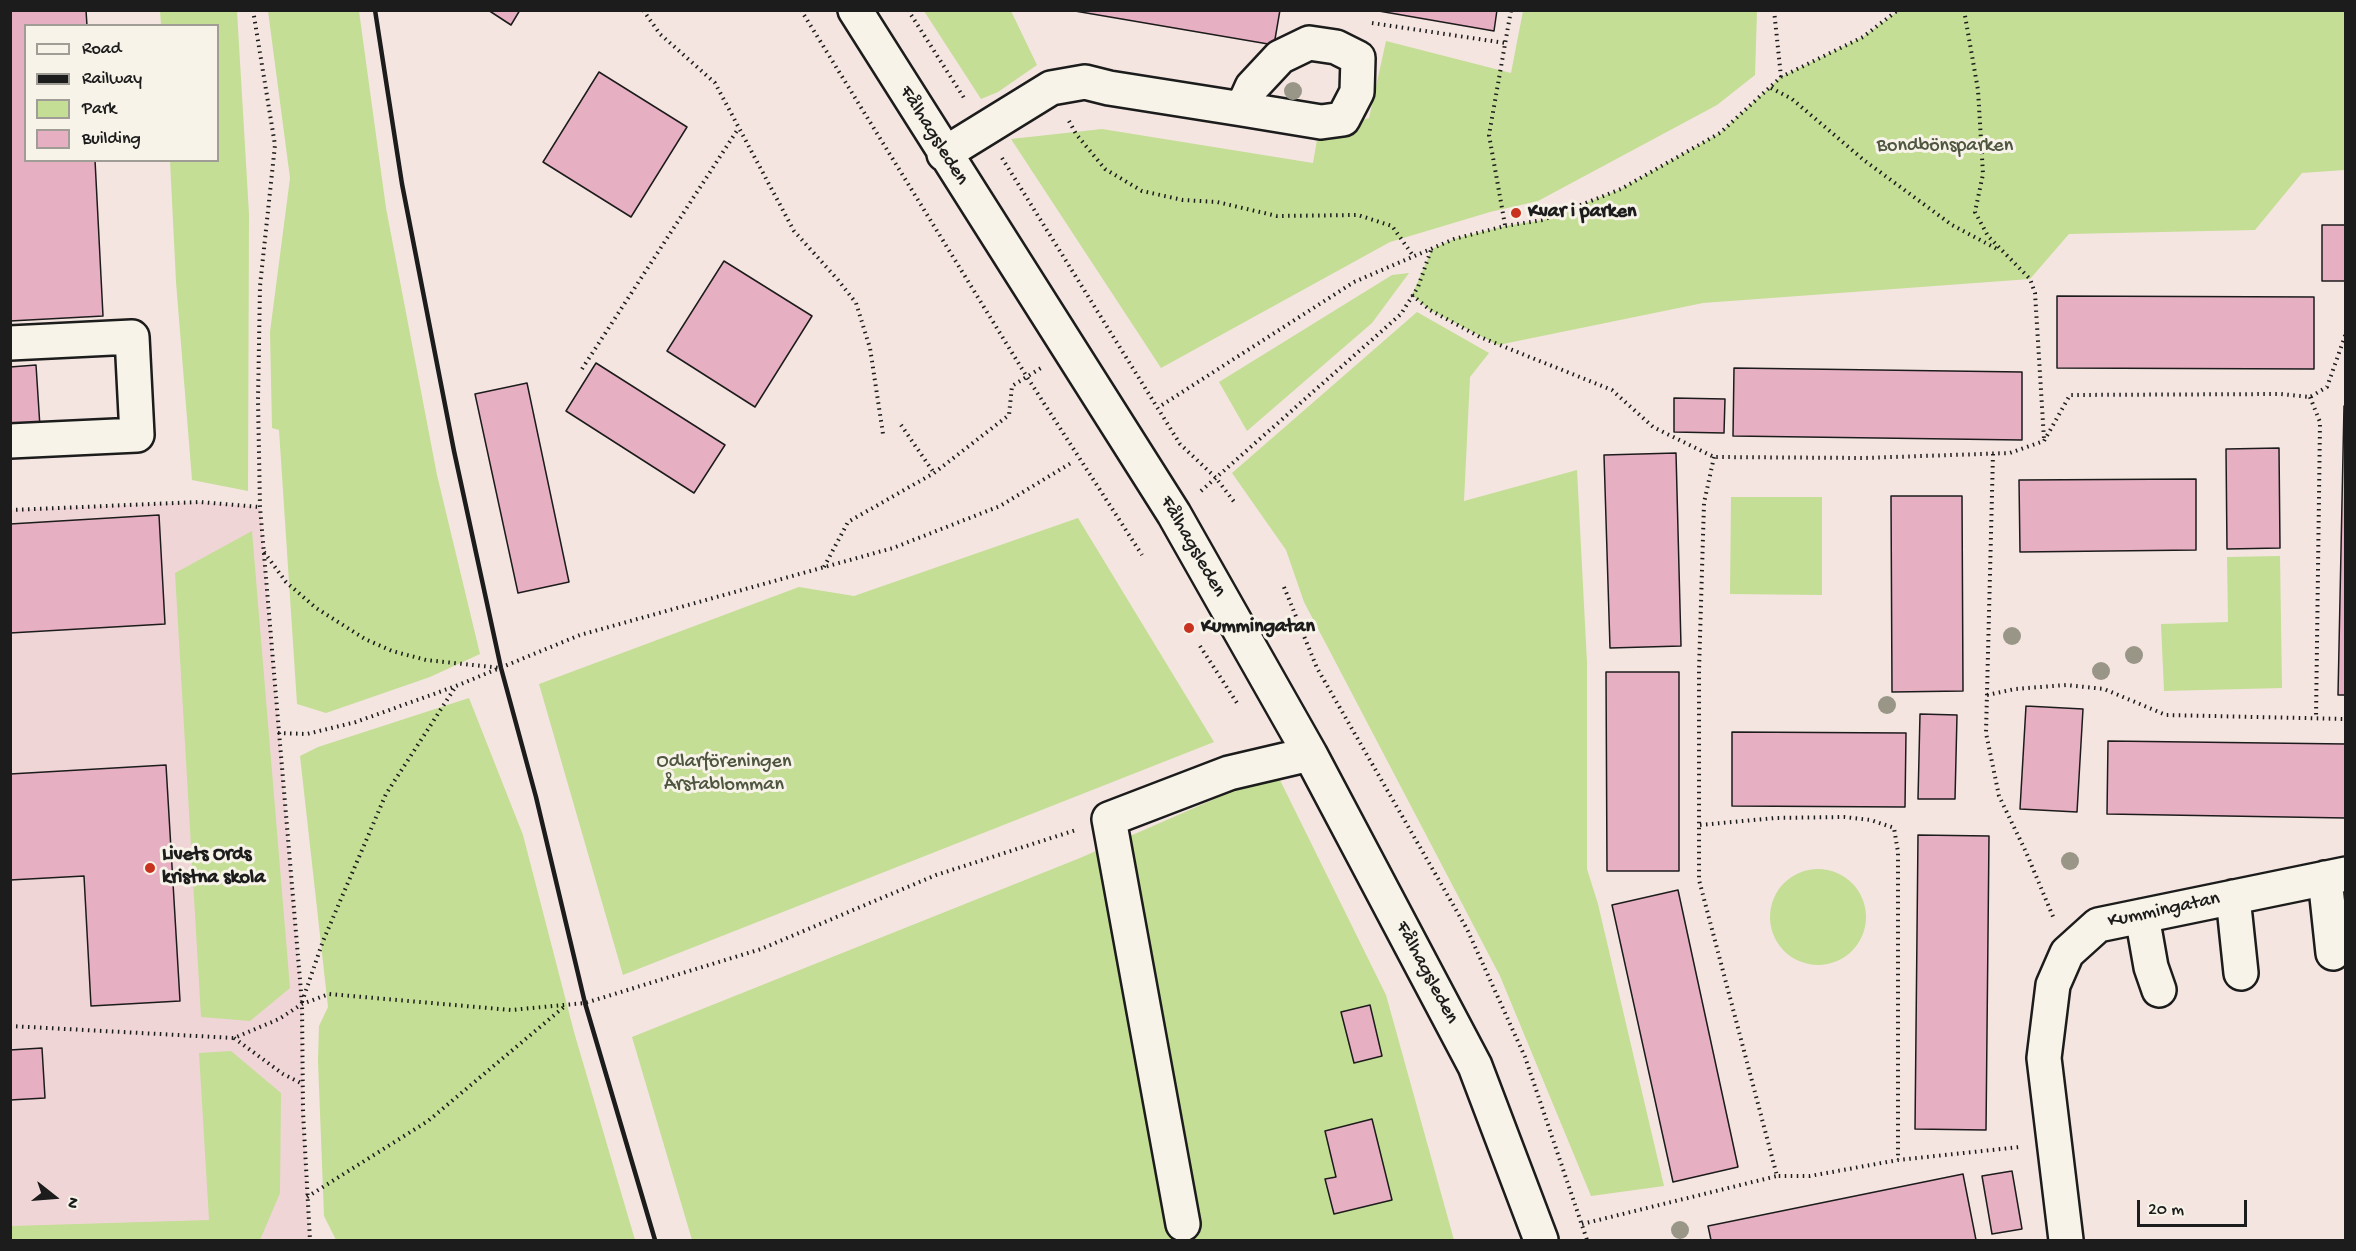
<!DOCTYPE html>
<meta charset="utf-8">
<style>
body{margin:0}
#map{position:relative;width:2356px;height:1251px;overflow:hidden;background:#f4e5e0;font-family:"Gochi Hand",sans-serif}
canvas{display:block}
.frame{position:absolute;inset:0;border:12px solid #1c1c1c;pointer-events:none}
.legend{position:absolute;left:24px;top:24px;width:195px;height:138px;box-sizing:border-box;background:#f7f3e8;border:2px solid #9f9d96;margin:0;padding:8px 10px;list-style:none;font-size:18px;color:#1c1c1c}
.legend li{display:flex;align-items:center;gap:12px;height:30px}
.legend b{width:30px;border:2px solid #9f9d96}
.north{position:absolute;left:24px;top:1167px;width:60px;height:60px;-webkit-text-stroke:4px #f7f3e8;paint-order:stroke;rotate:107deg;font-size:16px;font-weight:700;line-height:24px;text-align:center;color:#1c1c1c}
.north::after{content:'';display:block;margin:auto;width:21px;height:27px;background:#1c1c1c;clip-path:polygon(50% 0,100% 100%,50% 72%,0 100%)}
.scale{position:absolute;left:2137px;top:1200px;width:110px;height:27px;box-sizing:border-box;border:3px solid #1c1c1c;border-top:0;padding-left:8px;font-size:18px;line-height:21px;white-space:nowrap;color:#1c1c1c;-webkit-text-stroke:4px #f7f3e8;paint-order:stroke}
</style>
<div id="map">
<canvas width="2356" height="1251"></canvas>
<div class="frame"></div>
<ul class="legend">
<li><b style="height:8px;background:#f7f3e8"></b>Road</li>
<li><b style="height:8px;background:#1c1c1c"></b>Railway</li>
<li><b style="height:16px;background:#c4de95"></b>Park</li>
<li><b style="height:16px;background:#e7afc2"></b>Building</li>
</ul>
<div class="north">N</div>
<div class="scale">20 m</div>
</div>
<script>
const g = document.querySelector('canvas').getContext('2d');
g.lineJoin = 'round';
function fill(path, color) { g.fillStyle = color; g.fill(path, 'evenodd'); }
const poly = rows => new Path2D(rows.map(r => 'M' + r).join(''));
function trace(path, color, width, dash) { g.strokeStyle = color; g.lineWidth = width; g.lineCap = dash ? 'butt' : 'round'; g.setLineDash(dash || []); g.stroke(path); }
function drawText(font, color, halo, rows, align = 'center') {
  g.font = font + ' "Gochi Hand",sans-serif'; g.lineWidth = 6; g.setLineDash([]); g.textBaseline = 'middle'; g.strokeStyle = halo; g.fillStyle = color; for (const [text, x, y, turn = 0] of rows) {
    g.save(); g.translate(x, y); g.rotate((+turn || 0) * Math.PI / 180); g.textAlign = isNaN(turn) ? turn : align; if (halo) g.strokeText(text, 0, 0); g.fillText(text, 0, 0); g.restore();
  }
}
const built = poly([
 [199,502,260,507,302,1004,303,1112,310,1240,11,1240,10,510]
]);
const green = poly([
 [160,11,237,11,249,214,248,491,192,480,176,282,170,161,218,160,218,26,161,25],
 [268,11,359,11,386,208,437,475,480,654,430,677,326,713,297,704,279,430,272,428,270,332,290,178],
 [924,11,1011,11,1037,65,998,92,981,99],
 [1523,11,1757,11,1755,75,1717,105,1538,201,1490,212,1390,242,1161,368,1011,139,1102,129,1313,163,1318,134,1369,118,1386,41,1511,73],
 [1898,11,2345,11,2345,170,2302,173,2255,230,2069,234,2030,279,1703,303,1498,345,1430,310,1412,295,1432,249,1454,239,1505,226,1543,220,1621,189,1720,133,1781,77,1863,37],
 [1409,273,1372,323,1247,431,1219,382,1392,275],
 [1417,312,1489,353,1470,377,1464,501,1577,470,1587,663,1587,869,1598,904,1664,1186,1591,1196,1500,976,1304,602,1286,550,1232,473],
 [1731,497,1822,497,1822,595,1730,594],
 [1078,518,1214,742,623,975,539,684,799,587,854,596],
 [252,531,290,988,250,1021,201,1017,175,573],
 [2280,556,2282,688,2164,691,2161,624,2228,622,2227,557],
 [469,698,523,835,574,1032,635,1240,336,1240,324,1216,318,1061,319,1026,328,1007,300,756,318,747],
 [1276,772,1386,995,1454,1240,692,1240,632,1037,1080,858],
 '1770 917a48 48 0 1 1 96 0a48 48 0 1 1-96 0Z',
 [231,1051,281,1093,280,1193,260,1240,11,1240,11,1226,209,1220,199,1053]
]);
const building = poly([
 [10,10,86,10,87,26,26,26,26,160,95,160,103,316,10,321,10,10],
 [488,10,520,10,511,25,488,10],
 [1069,10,1280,10,1274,45,1069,10],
 [1373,10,1497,10,1494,31,1373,10],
 [599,72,687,127,631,217,543,162,599,72],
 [2322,225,2346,225,2346,281,2322,281,2322,225],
 [724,261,812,316,755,407,667,351,724,261],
 [2057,296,2314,297,2314,369,2057,368,2057,296],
 [596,363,725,445,694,493,566,411,596,363],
 [36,365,40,427,10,428,10,367,36,365],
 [1734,368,2022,372,2022,440,1733,436,1734,368],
 [527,383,569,582,518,593,475,394,527,383],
 [1674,398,1725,399,1724,433,1674,432,1674,398],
 [2344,406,2346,406,2346,695,2338,695,2344,406],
 [2279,448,2280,548,2227,549,2226,449,2279,448],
 [1676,453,1681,646,1610,648,1604,455,1676,453],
 [2196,479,2196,550,2020,552,2019,480,2196,479],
 [1891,496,1962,496,1963,691,1892,692,1891,496],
 [159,515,165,624,10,633,10,524,159,515],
 [1606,672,1679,672,1679,871,1607,871,1606,672],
 [2026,706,2083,709,2077,812,2020,809,2026,706],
 [1920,714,1957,715,1955,799,1918,799,1920,714],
 [1732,732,1906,733,1905,807,1732,806,1732,732],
 [2108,741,2346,744,2346,818,2107,814,2108,741],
 [166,765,180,1001,91,1006,84,876,10,880,10,774,166,765],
 [1918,835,1989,836,1986,1130,1915,1129,1918,835],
 [1678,890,1738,1167,1673,1182,1612,905,1678,890],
 [1370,1005,1382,1056,1354,1063,1341,1012,1370,1005],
 [42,1048,45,1098,10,1100,10,1050,42,1048],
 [1372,1119,1392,1200,1334,1214,1325,1179,1336,1177,1325,1131,1372,1119],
 [2012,1171,2022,1229,1992,1234,1982,1176,2012,1171],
 [1963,1174,1976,1240,1711,1240,1708,1226,1963,1174]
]);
const path = poly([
 [253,10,275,145,260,286,258,400,260,507,302,1004,303,1112,310,1240],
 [643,10,660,34,715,83,794,231,838,280,856,303,870,348,883,434],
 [801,10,1027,377,1142,555],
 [908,10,966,101],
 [1774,10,1781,77],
 [1964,10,1978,90,1983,174,1975,212,1988,236,2030,279,2035,293,2044,439],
 [1372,23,1505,43],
 [1771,88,1792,99,1865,161,1952,225,1999,250],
 [1069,121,1076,134,1105,169,1142,191,1183,200,1217,202,1277,216,1358,215,1392,226,1414,257],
 [1002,158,1180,444,1216,478,1235,503],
 [1505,225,1489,135,1511,10],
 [1412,295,1430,310,1480,337,1612,390,1653,427,1714,457,1864,458,2010,453,2044,441,2070,395,2281,394,2310,397,2327,387,2346,333],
 [582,369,738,129],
 [2310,397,2320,422,2316,718],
 [1162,405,1354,282,1454,239,1505,226,1543,220,1621,189,1720,133,1781,77,1863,37,1898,10],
 [901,425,934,473],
 [1993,454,1986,733,1999,796,2026,852,2054,919],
 [1714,457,1704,503,1699,670,1699,880,1777,1176,1810,1176,1898,1160,2020,1147],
 [1201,491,1401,314,1418,287,1431,250],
 [10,510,199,502,260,507],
 [264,552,286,582,316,608,365,639,392,651,426,660,501,668],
 [824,567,848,522,934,473,1009,415,1012,386,1041,368],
 [1284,587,1317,668,1467,929,1525,1057,1587,1240],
 [1200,646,1239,706],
 [1987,695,2015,689,2066,685,2104,689,2166,715,2346,719],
 [278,733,307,734,356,722,456,686,580,635,893,548,1000,506,1071,463],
 [1700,825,1775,818,1844,817,1871,820,1894,828,1898,852,1898,1160],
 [302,1002,323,941,386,794,456,686],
 [10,1026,234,1038,279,1019,302,1004,329,994,511,1010,585,1003,761,949,936,875,1076,830],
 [234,1038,283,1074,303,1084],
 [307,1197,428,1121,565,1006],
 [1582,1224,1777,1176]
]);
const minor = poly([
 [855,10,1174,514,1310,754,1475,1066,1541,1240],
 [944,154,1051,88,1085,82,1109,88,1242,109,1321,122,1343,119,1357,92,1358,58,1336,47,1309,43,1280,57,1252,87,1242,109],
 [10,343,132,337,137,435,10,441],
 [2325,878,2333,953],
 [2233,897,2241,973],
 [2142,916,2151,967,2159,990],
 [1183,1224,1109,819,1229,773,1310,754],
 [2066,1240,2044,1058,2053,985,2067,953,2098,925,2346,874]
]);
const rail = poly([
 [375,10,402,184,454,451,501,668,536,797,585,1003,655,1240]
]);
const trees = [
 [1293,91],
 [2012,636],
 [2134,655],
 [2101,671],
 [1887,705],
 [2070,861],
 [1680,1230]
];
const markers = [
 [1516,213,6,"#c8321e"],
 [1189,628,6,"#c8321e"],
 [150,868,6,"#c8321e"]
];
const streetNames = [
 ["Fålhagsleden",933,136,58],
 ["Fålhagsleden",1192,547,60],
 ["Kummingatan",2164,911,-12],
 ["Fålhagsleden",1426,973,62]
];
const parkNames = [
 ["Bondbönsparken",1945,147],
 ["Odlarföreningen",724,763],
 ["Årstablomman",724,786]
];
const poiNames = [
 ["Kvar i parken",1528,213],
 ["Kummingatan",1201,628],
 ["Livets Ords",162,856],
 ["kristna skola",162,879]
];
fill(built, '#f0d5d7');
fill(green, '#c4de95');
fill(building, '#e7afc2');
trace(building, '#1c1c1c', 1.5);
trace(minor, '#1c1c1c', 38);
trace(path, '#1c1c1c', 4, [1.5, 4.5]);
trace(minor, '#f7f3e8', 33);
trace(rail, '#1c1c1c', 4.5);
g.fillStyle = '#999688';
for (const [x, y] of trees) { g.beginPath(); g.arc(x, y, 9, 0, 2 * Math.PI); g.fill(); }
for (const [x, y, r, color] of markers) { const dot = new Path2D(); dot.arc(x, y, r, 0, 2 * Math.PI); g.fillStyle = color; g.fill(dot); trace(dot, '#f7f3e8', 2); }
drawText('20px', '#1c1c1c', '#f7f3e8', streetNames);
drawText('20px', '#4e5640', '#f7f3e8', parkNames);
drawText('bold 20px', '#1c1c1c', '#f7f3e8', poiNames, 'left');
</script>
